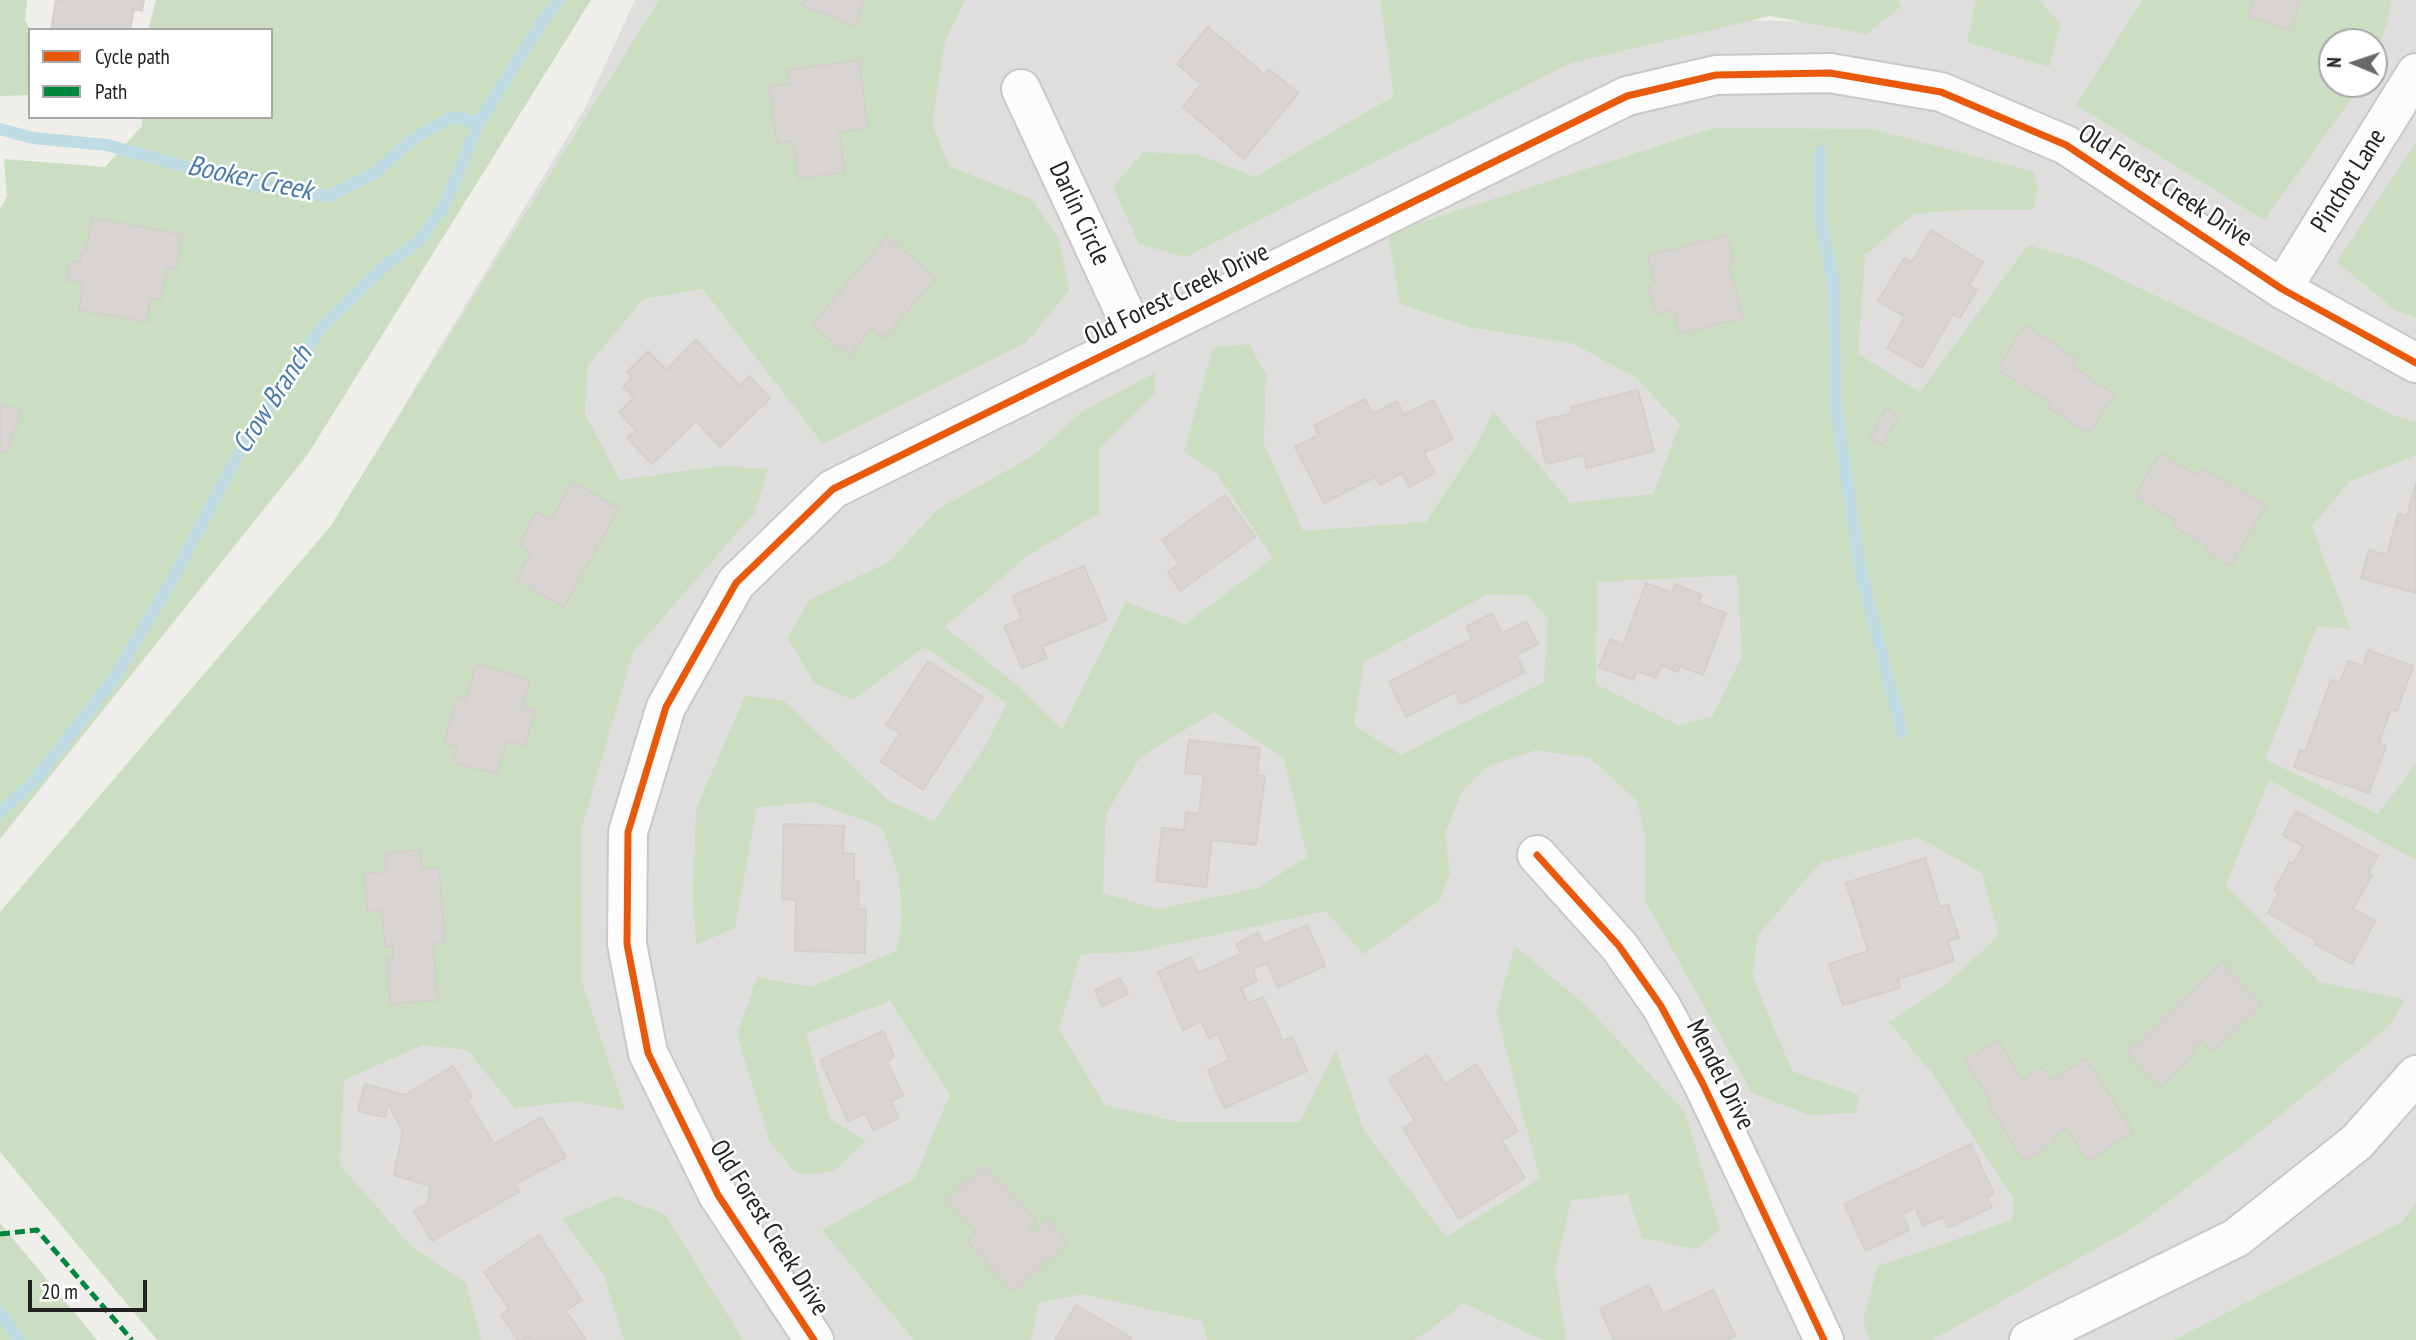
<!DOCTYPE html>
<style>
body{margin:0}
#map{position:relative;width:2416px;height:1340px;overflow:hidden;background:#f0eeeb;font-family:"PT Sans Narrow",sans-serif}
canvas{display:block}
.legend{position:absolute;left:28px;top:28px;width:245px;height:91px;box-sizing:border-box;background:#fff;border:2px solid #a7a7a7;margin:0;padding:9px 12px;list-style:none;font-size:21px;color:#222}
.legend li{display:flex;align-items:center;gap:14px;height:35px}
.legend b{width:35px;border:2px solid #a7a7a7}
.north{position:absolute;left:2318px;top:28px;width:70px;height:70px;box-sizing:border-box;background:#fff;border:2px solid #a7a7a7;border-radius:50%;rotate:272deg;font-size:19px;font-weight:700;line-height:28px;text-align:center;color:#222}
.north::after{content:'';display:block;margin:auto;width:24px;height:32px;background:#6a6968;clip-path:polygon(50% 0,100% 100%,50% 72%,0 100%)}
.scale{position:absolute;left:28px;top:1280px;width:119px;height:32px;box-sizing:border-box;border:4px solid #222;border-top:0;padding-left:9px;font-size:21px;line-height:24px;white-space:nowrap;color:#222;-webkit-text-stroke:5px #fff;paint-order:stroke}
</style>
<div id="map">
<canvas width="2416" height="1340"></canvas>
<ul class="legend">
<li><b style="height:9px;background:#e8590c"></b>Cycle path</li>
<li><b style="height:9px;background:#00873e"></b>Path</li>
</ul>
<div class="north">N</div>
<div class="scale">20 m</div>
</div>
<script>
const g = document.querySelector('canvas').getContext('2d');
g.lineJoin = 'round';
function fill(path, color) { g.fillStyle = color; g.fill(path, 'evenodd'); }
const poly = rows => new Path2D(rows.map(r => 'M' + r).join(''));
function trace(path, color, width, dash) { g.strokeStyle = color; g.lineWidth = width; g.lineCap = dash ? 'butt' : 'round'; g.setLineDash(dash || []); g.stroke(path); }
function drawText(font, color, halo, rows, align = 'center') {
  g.font = font + ' "PT Sans Narrow",sans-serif'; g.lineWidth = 5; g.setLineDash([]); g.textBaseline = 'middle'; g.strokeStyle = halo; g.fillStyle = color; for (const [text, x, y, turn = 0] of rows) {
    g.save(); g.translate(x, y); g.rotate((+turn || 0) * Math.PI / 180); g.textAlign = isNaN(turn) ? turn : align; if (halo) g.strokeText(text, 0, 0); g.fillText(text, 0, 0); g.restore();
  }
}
const residential = poly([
 [635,0,1418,0,1596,50,1734,20,1828,22,1831,0,2416,0,2416,1340,276,1340,309,562,585,108],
 [2332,42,2374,42,2374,84,2332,84]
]);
const forest = poly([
 [0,0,27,0,25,20,30,30,30,95,0,96],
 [156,0,591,0,308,454,0,839,0,209,7,197,4,159,105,167,142,126,142,117,271,117,271,30,148,30],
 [659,0,965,0,945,41,932,123,949,166,1031,199,1059,239,1069,290,1027,342,823,444,703,289,643,299,587,367,585,414,620,480,721,466,768,469,755,512,633,652,581,830,582,983,625,1110,574,1101,515,1108,467,1050,423,1045,344,1080,340,1165,410,1245,466,1283,481,1340,157,1340,0,1152,0,912,330,527],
 [1380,0,1897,0,1901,6,1867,34,1770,16,1571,63,1186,257,1139,244,1113,187,1143,152,1199,155,1255,177,1394,96],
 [1976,0,2039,0,2061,24,2049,67,1967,42],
 [2142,0,2391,0,2387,24,2374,58,2374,42,2332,42,2332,84,2362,84,2264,220,2076,105],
 [1714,128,1872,129,2034,172,2038,190,2033,210,1961,210,1914,214,1865,255,1858,354,1920,392,2028,245,2081,260,2242,337,2392,415,2416,422,2416,455,2349,482,2312,526,2350,629,2317,626,2265,759,2378,814,2416,764,2416,860,2269,780,2226,885,2319,982,2405,1000,2388,1027,2256,1135,2133,1228,1932,1340,1870,1340,1863,1320,1878,1266,2013,1220,2013,1198,1932,1073,1889,1022,1946,984,1999,936,1982,873,1918,837,1820,863,1757,936,1753,977,1792,1071,1859,1095,1856,1113,1809,1115,1752,1093,1645,900,1645,835,1637,801,1590,758,1536,750,1488,766,1463,790,1445,833,1450,872,1440,900,1363,954,1326,911,1135,952,1081,954,1059,1029,1105,1105,1179,1122,1300,1122,1336,1050,1364,1131,1446,1237,1540,1179,1496,1012,1515,946,1584,1004,1685,1112,1720,1230,1696,1249,1642,1238,1628,1194,1571,1200,1555,1270,1566,1340,1542,1340,1464,1303,1427,1332,1413,1340,1207,1340,1202,1321,1083,1294,1039,1303,1031,1340,914,1340,822,1230,915,1178,950,1094,890,1001,806,1033,830,1119,866,1141,833,1172,797,1174,770,1142,737,1035,757,977,811,987,896,951,902,921,899,878,882,827,813,802,757,807,735,928,696,945,693,896,696,809,745,696,783,700,889,801,934,821,983,750,1007,703,924,647,853,700,814,683,788,638,809,600,889,562,937,510,1034,455,1083,411,1155,373,1155,393,1099,449,1099,513,1026,557,945,627,1018,686,1062,729,1126,602,1185,624,1273,558,1217,474,1184,451,1213,348,1249,344,1266,374,1264,444,1303,531,1426,522,1477,445,1493,411,1571,503,1653,494,1680,424,1635,377,1572,343,1473,328,1400,304,1388,233],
 [1737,575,1742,656,1712,717,1678,725,1596,684,1597,582],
 [1488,594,1527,595,1548,619,1544,682,1401,755,1354,725,1364,662],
 [1214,712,1284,758,1307,857,1259,888,1157,909,1103,893,1106,814,1140,757],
 [2416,142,2416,318,2395,310,2337,262],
 [616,1196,665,1214,743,1340,624,1340,603,1273,562,1219],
 [2416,1203,2416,1340,2174,1340,2402,1222],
 [0,1223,97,1340,0,1340]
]);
const stream = poly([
 [0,129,33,138,107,145,245,183,328,196,375,173,409,142,450,117,479,122],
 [1820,151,1820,218,1833,280,1836,407,1860,569,1902,733],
 [0,813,35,780,112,681,172,580,245,441,321,328,381,269,420,240,445,204,479,122,541,23,559,0],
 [0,1312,19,1340]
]);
const building = poly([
 [56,0,144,0,142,11,134,9,130,30,51,30,56,0],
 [804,0,865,0,856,26,802,6,804,0],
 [2253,0,2300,0,2291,29,2248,17,2253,0],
 [1208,27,1265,75,1269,69,1298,93,1244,159,1183,107,1201,84,1177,64,1208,27],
 [859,60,868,128,839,132,845,172,798,179,793,141,777,143,769,86,790,84,788,70,859,60],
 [92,218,182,234,176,269,167,268,161,300,151,298,147,322,79,310,83,283,66,280,70,261,80,262,83,248,87,249,92,218],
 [1931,230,1983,262,1969,285,1977,290,1960,318,1953,314,1922,368,1887,348,1905,317,1878,301,1904,258,1912,262,1931,230],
 [1727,235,1734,264,1729,264,1743,318,1680,334,1673,309,1656,314,1649,287,1655,285,1648,256,1727,235],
 [887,236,936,278,884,338,872,328,849,356,812,325,887,236],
 [2025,325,2077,359,2073,367,2115,394,2089,434,2049,408,2052,404,1997,369,2025,325],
 [696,340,740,386,749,376,770,398,720,447,696,421,652,464,627,438,636,430,619,412,634,398,623,387,632,378,627,372,648,351,666,370,696,340],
 [1638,390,1654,451,1587,468,1584,455,1546,464,1536,422,1573,413,1571,407,1638,390],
 [1365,399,1373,414,1397,401,1404,415,1433,400,1453,439,1424,453,1435,473,1409,487,1402,473,1380,485,1375,477,1324,503,1295,447,1319,435,1314,426,1365,399],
 [0,404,22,411,7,453,0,451,0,404],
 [1886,408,1899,415,1883,445,1870,439,1886,408],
 [2160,453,2197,475,2202,468,2266,506,2231,566,2207,552,2209,548,2172,526,2175,520,2135,496,2160,453],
 [572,482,619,508,564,607,516,580,531,552,519,545,536,512,551,520,572,482],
 [2416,483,2416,593,2361,578,2369,550,2387,555,2398,514,2407,516,2416,483],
 [1225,495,1255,537,1180,591,1168,572,1179,564,1162,540,1225,495],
 [1084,566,1107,620,1042,647,1047,658,1022,668,1004,626,1022,619,1012,596,1084,566],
 [1646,583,1672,593,1675,584,1702,595,1698,603,1726,613,1703,675,1680,666,1678,672,1661,665,1656,678,1637,671,1633,680,1599,667,1610,639,1623,645,1646,583],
 [1492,613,1502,633,1526,621,1538,644,1516,655,1525,672,1461,704,1455,692,1406,717,1389,682,1472,639,1466,627,1492,613],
 [2368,650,2413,666,2397,711,2391,709,2379,743,2386,746,2369,793,2294,767,2300,750,2305,752,2331,680,2340,682,2348,661,2363,666,2368,650],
 [928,661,983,697,923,790,881,762,900,733,886,725,928,661],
 [476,664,530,679,523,707,535,711,525,746,506,741,497,774,453,762,457,746,444,743,457,697,466,700,476,664],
 [1189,740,1260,748,1257,775,1265,776,1256,845,1212,840,1206,887,1156,881,1162,828,1184,830,1186,812,1199,814,1204,775,1185,773,1189,740],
 [2296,811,2378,856,2368,873,2372,875,2353,909,2375,921,2352,964,2315,944,2317,941,2268,913,2279,893,2274,890,2290,862,2293,864,2303,846,2283,835,2296,811],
 [784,824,844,826,843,853,854,854,854,881,859,881,858,909,866,909,865,953,795,951,796,900,782,899,784,824],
 [420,850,422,869,439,867,445,943,433,944,438,1000,390,1004,387,959,393,958,393,946,385,947,382,911,367,912,364,873,386,872,385,853,420,850],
 [1925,858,1940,907,1948,905,1959,938,1948,941,1954,961,1898,979,1900,988,1843,1005,1829,964,1868,951,1846,883,1925,858],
 [1307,925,1325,966,1278,987,1267,963,1253,969,1257,981,1241,988,1248,1003,1263,997,1283,1041,1292,1037,1307,1071,1224,1108,1208,1070,1229,1060,1218,1034,1209,1038,1201,1021,1183,1030,1158,972,1191,957,1198,973,1241,954,1236,944,1258,933,1263,944,1307,925],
 [2222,962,2262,1005,2213,1052,2203,1041,2191,1052,2194,1055,2161,1087,2128,1052,2222,962],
 [1120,978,1128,994,1102,1006,1095,990,1120,978],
 [883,1031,894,1057,887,1061,903,1096,891,1101,899,1118,873,1130,866,1113,848,1121,820,1060,883,1031],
 [1998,1040,2022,1080,2043,1067,2052,1080,2086,1058,2133,1132,2088,1161,2067,1128,2054,1136,2057,1141,2024,1161,1987,1103,1991,1101,1965,1061,1998,1040],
 [1427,1055,1445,1084,1476,1064,1518,1131,1502,1141,1525,1178,1459,1219,1403,1128,1415,1121,1389,1079,1427,1055],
 [453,1066,472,1097,467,1100,494,1144,541,1117,566,1157,515,1184,519,1192,432,1241,414,1211,428,1203,430,1186,394,1175,403,1132,388,1103,385,1117,358,1111,365,1084,405,1095,453,1066],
 [1971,1144,1994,1194,1987,1197,1992,1207,1948,1228,1943,1217,1923,1226,1915,1208,1902,1214,1909,1230,1866,1251,1844,1204,1971,1144],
 [984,1165,1037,1220,1028,1228,1033,1234,1048,1220,1068,1241,1015,1292,967,1242,977,1232,947,1200,984,1165],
 [539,1235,582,1300,566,1311,586,1340,531,1340,530,1338,518,1340,501,1315,509,1309,484,1272,539,1235],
 [1649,1285,1663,1314,1713,1290,1735,1336,1726,1340,1614,1340,1600,1309,1649,1285],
 [1076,1305,1132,1338,1130,1340,1055,1340,1076,1305]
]);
const street = poly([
 [1021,89,1137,339],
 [2282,289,2416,73],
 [1537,855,1619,946,1661,1006,1703,1084,1824,1340],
 [814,1340,718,1195,648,1053,627,944,628,832,666,707,736,583,833,489,1627,96,1716,75,1830,73,1941,92,2066,145,2282,289,2416,363],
 [2029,1340,2236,1238,2357,1142,2416,1075]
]);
const quiet = poly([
 [0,1234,37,1230,132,1340]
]);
const cycleway = poly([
 [1537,855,1619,946,1661,1006,1703,1084,1824,1340],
 [814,1340,718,1195,648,1053,627,944,628,832,666,707,736,583,833,489,1627,96,1716,75,1830,73,1941,92,2066,145,2282,289,2416,363]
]);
const streetNames = [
 ["Pinchot Lane",2349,181,-58],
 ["Old Forest Creek Drive",2165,186,33],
 ["Darlin Circle",1079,214,65],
 ["Old Forest Creek Drive",1177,295,-26],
 ["Mendel Drive",1720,1075,63],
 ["Old Forest Creek Drive",769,1228,58]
];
const waterNames = [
 ["Booker Creek",250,179,12],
 ["Crow Branch",273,400,-57]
];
fill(residential, '#dfdedc');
fill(forest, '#cbdec1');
trace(stream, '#bfdbe3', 12);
fill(building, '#d7d4d2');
trace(building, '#d3d0cc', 2);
trace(street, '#c9c8c7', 42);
trace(street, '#fdfcfc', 38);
trace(quiet, '#00873e', 5, [10, 5]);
trace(cycleway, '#e8590c', 7);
drawText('26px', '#222', '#fff', streetNames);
drawText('italic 28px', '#4a7aab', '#fff', waterNames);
</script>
